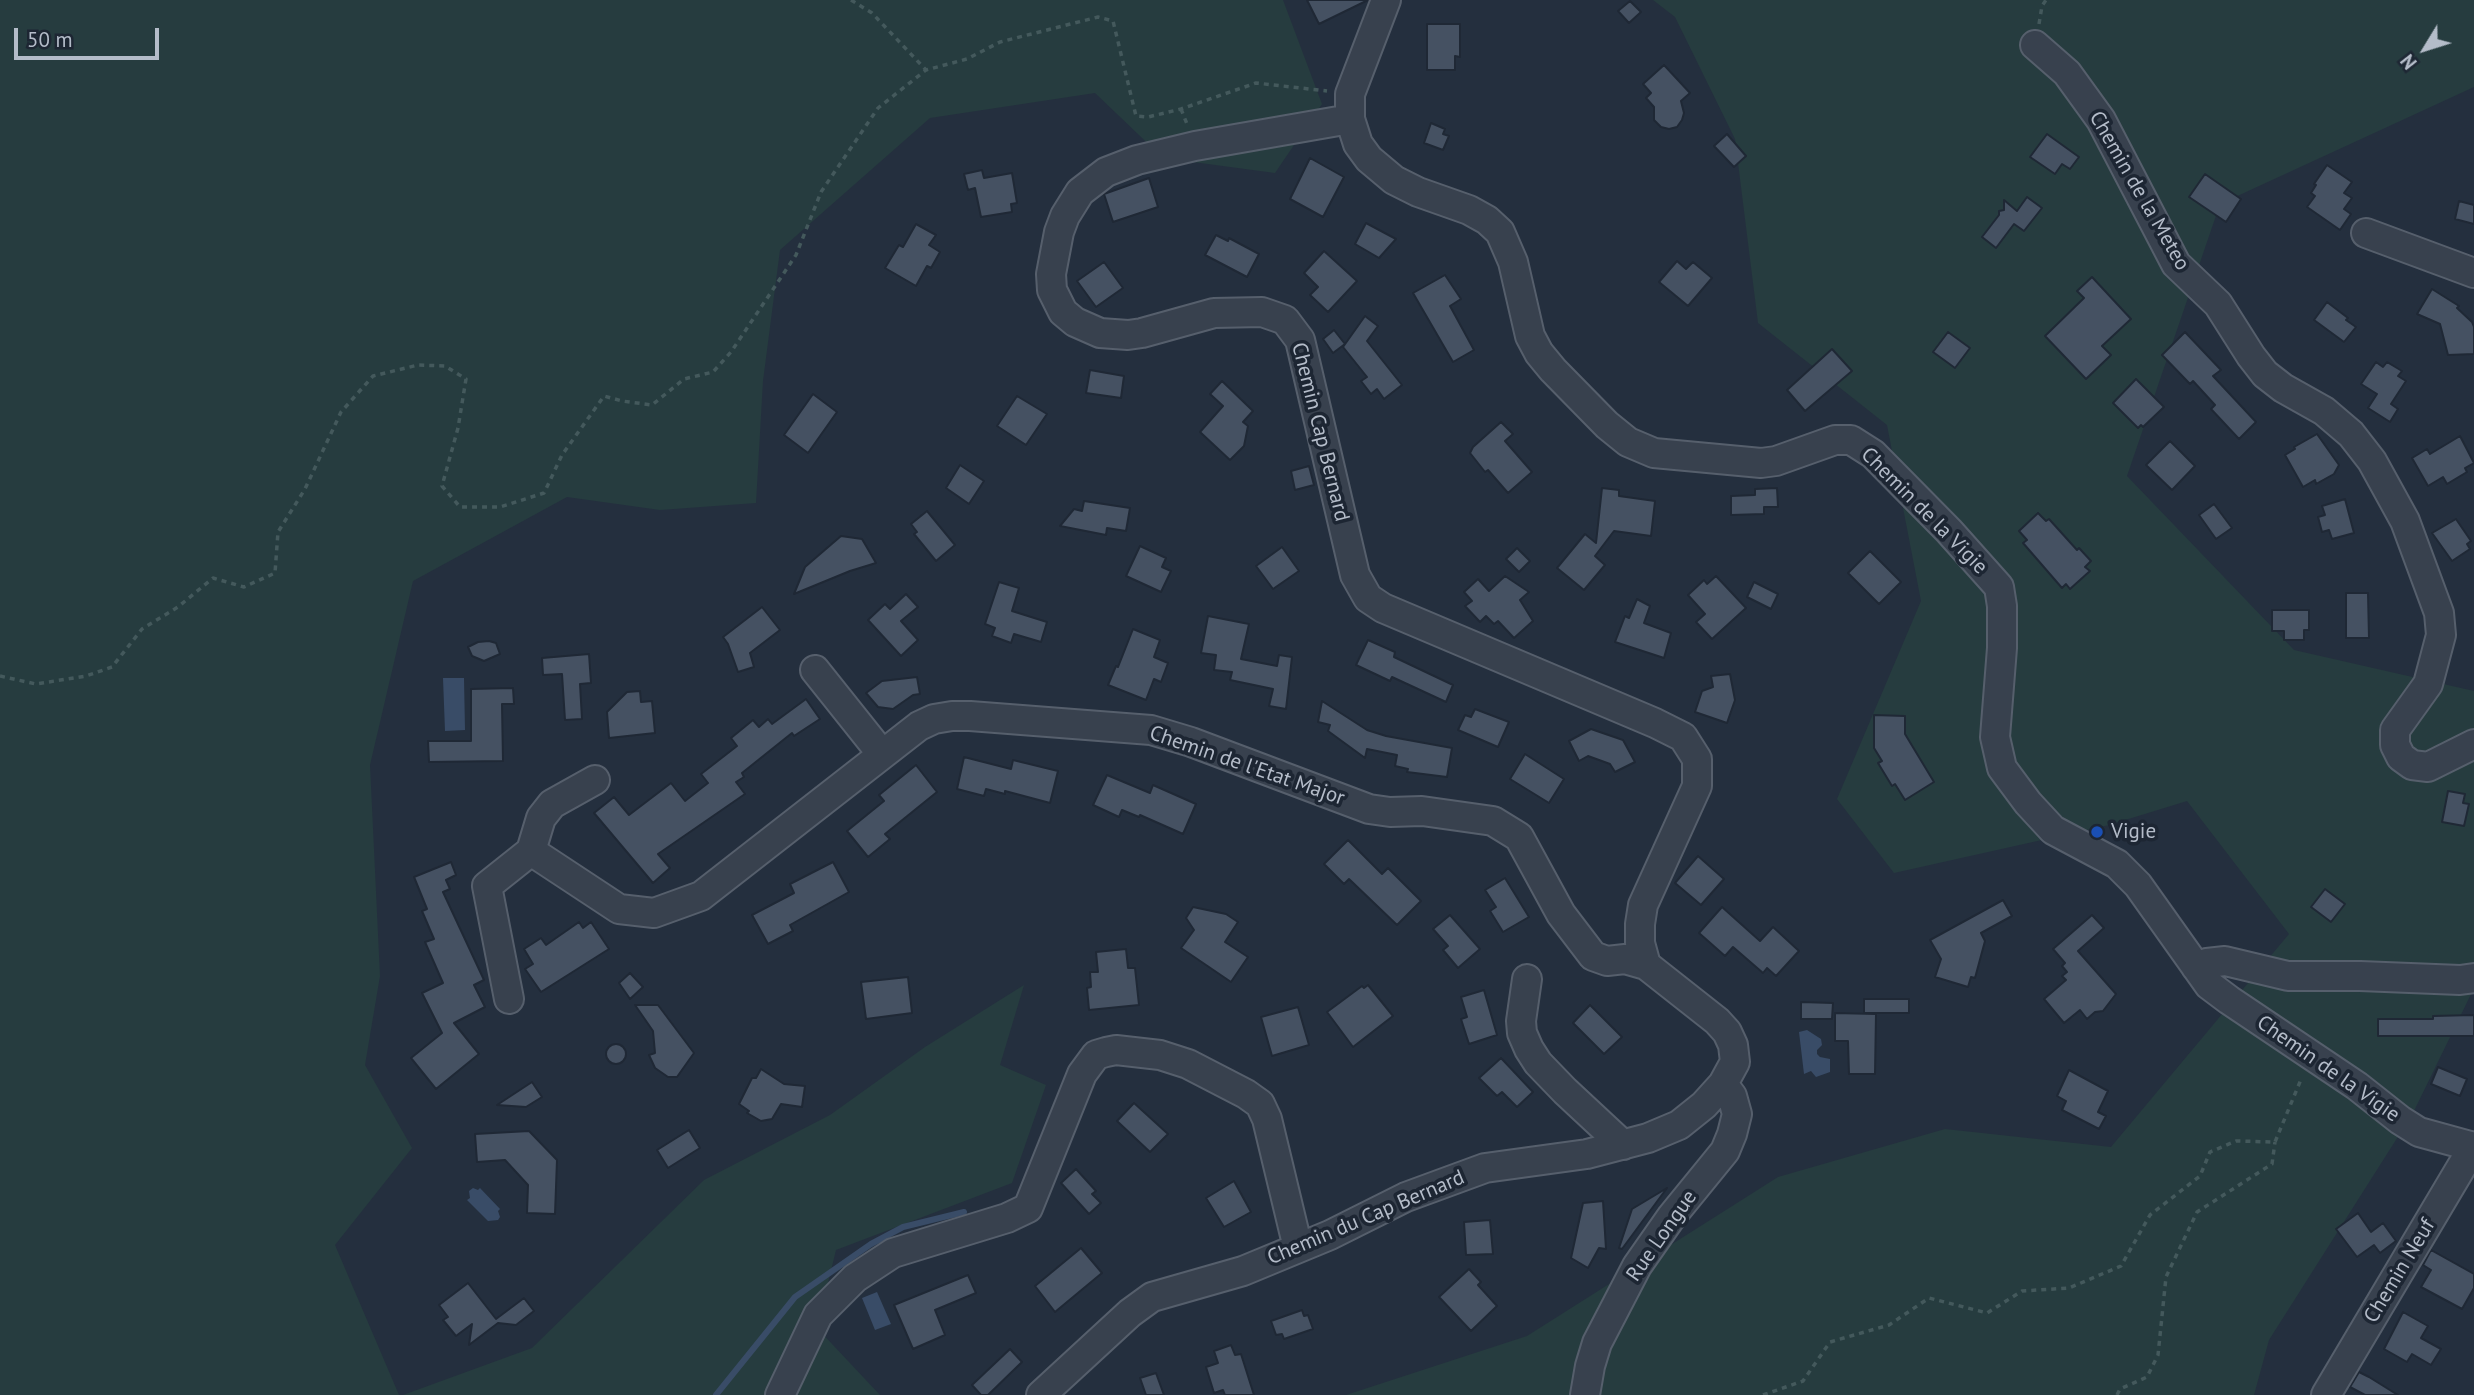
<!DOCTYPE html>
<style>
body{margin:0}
#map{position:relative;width:2474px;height:1395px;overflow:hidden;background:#242f3e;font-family:"PT Sans",sans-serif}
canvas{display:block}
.north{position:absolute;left:2390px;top:14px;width:70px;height:70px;-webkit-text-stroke:5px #1d2633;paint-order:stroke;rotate:232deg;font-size:19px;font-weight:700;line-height:28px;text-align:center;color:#b4bcc9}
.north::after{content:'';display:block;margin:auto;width:24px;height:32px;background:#b4bcc9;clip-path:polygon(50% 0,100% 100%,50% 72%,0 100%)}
.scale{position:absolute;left:14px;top:28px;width:145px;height:32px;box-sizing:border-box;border:4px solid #b4bcc9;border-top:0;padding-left:9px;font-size:21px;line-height:24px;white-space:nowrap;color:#b4bcc9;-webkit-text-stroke:5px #1d2633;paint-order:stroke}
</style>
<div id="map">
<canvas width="2474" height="1395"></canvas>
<div class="north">N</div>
<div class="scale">50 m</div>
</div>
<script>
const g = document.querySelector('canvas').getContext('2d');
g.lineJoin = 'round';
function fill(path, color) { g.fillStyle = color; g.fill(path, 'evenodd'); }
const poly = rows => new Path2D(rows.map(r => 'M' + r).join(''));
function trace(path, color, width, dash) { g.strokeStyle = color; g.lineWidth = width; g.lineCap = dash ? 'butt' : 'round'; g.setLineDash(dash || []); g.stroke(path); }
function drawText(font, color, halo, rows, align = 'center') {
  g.font = font + ' "PT Sans",sans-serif'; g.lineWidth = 7; g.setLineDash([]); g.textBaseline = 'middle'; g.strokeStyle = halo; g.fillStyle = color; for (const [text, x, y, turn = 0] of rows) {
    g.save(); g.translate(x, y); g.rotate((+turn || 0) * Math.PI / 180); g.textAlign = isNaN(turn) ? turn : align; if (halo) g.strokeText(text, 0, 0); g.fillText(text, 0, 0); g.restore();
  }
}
const green = poly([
 [0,0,1283,0,1322,104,1275,173,1163,158,1095,93,930,118,780,250,763,381,756,503,660,510,567,497,413,581,370,765,380,976,365,1065,412,1148,335,1245,399,1395,0,1395],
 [1653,0,2474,0,2474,87,2220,204,2127,476,2294,650,2474,691,2474,988,2413,1113,2269,1340,2254,1395,1346,1395,1527,1336,1778,1177,1945,1129,2111,1147,2289,934,2187,801,2109,825,1894,873,1837,799,1921,601,1887,425,1758,323,1735,139,1675,17],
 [1024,985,1000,1065,1046,1085,1012,1183,836,1250,817,1328,880,1395,403,1395,532,1348,704,1180,830,1115,925,1047]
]);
const water = poly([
 [443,678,464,678,465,730,445,731],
 [1807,1030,1821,1039,1822,1045,1817,1050,1817,1054,1820,1057,1830,1059,1830,1072,1816,1077,1811,1071,1804,1074,1799,1032],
 [473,1188,478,1190,480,1188,500,1209,498,1211,500,1217,498,1220,488,1221,467,1200,470,1198,469,1191],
 [877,1292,891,1324,875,1330,862,1298]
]);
const stream = poly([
 [716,1395,795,1297,871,1244,903,1227,964,1212]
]);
const building = poly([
 [1307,0,1368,0,1319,24,1307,0],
 [1630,1,1641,12,1629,23,1618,11,1630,1],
 [1427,24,1460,24,1460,57,1455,56,1455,70,1427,70,1427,24],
 [1664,65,1690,93,1681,101,1684,113,1682,120,1677,127,1669,129,1661,127,1654,120,1654,107,1646,98,1651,93,1643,84,1664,65],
 [1431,123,1445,129,1443,134,1449,136,1443,150,1424,143,1431,123],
 [1727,134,1746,156,1734,167,1714,146,1727,134],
 [2047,134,2079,157,2070,169,2062,164,2055,174,2030,157,2047,134],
 [1310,158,1344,177,1323,217,1290,199,1310,158],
 [2327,165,2352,182,2344,193,2352,198,2344,209,2351,214,2340,230,2307,207,2315,196,2311,193,2316,185,2314,184,2327,165],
 [982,170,984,178,1012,173,1017,203,1011,204,1012,212,981,217,975,188,968,190,964,174,982,170],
 [2205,174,2241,199,2226,222,2189,197,2205,174],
 [1149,178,1158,207,1113,222,1104,194,1149,178],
 [2027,197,2042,208,2024,231,2014,224,1996,248,1982,237,1999,215,1999,211,2004,210,2004,200,2017,211,2027,197],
 [2459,201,2474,205,2474,224,2455,219,2459,201],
 [1366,223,1396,239,1379,258,1355,244,1366,223],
 [916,224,936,235,929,245,940,252,931,268,927,266,916,286,885,268,899,245,903,247,916,224],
 [1216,235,1228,241,1229,238,1259,254,1247,277,1205,255,1216,235],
 [1324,251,1357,281,1328,312,1310,295,1318,287,1304,273,1324,251],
 [1677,261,1686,269,1693,262,1712,278,1688,306,1659,282,1677,261],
 [1104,262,1123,288,1096,307,1077,281,1104,262],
 [1445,275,1461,299,1450,306,1474,350,1453,362,1413,293,1445,275],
 [2092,277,2131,319,2102,346,2111,355,2086,379,2045,336,2084,298,2077,291,2092,277],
 [2432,289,2459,306,2457,308,2472,322,2474,327,2474,354,2448,355,2440,324,2417,314,2432,289],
 [2327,302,2348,318,2346,320,2356,327,2344,342,2314,320,2327,302],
 [1365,316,1378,326,1367,341,1402,385,1384,399,1377,389,1371,394,1361,381,1367,377,1343,347,1365,316],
 [1334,330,1345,344,1333,353,1323,339,1334,330],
 [1948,332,1970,348,1955,368,1933,352,1948,332],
 [2185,332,2221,370,2213,376,2256,422,2239,439,2211,409,2215,405,2193,381,2190,384,2162,355,2185,332],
 [1832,349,1852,371,1805,411,1787,390,1832,349],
 [2376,362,2383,367,2387,362,2402,371,2398,376,2406,381,2391,404,2398,409,2390,422,2368,408,2377,394,2361,384,2376,362],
 [1090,370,1124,376,1121,398,1086,393,1090,370],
 [2136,379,2164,407,2143,427,2141,425,2138,428,2113,403,2136,379],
 [1222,381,1253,411,1243,422,1248,426,1244,446,1230,460,1200,432,1223,406,1210,394,1222,381],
 [813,394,837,412,808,453,784,435,813,394],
 [1017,396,1047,414,1026,445,997,426,1017,396],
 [1501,422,1513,434,1505,441,1532,472,1508,493,1488,470,1485,472,1470,453,1473,447,1501,422],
 [2317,434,2339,465,2334,474,2316,484,2315,480,2303,487,2285,455,2295,449,2294,447,2317,434],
 [2460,436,2474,463,2465,468,2467,472,2447,484,2443,477,2428,486,2412,458,2427,449,2430,454,2460,436],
 [2170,441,2195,466,2172,490,2146,465,2170,441],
 [960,465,984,481,969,504,946,488,960,465],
 [1309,466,1314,485,1295,490,1291,471,1309,466],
 [1602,488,1619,490,1619,496,1655,501,1651,536,1614,531,1595,556,1605,565,1584,590,1557,568,1585,534,1596,543,1602,488],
 [1777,488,1778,507,1764,507,1764,514,1731,515,1731,496,1755,495,1755,489,1777,488],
 [2345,499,2354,533,2332,539,2329,530,2322,532,2318,517,2325,515,2322,506,2345,499],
 [1084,501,1130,508,1126,531,1107,528,1106,535,1060,526,1074,509,1082,511,1084,501],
 [2214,504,2232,528,2216,539,2199,515,2214,504],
 [927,511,955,545,936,561,914,534,917,532,911,524,927,511],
 [2038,513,2046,521,2049,519,2077,550,2079,548,2091,561,2085,567,2090,571,2070,589,2066,584,2062,588,2023,543,2027,540,2019,531,2038,513],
 [2456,519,2471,541,2467,544,2470,549,2452,561,2432,533,2456,519],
 [841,536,862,539,876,563,850,571,794,594,805,567,841,536],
 [1140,546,1166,558,1162,567,1171,571,1161,592,1126,576,1140,546],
 [1282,547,1299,571,1273,589,1256,566,1282,547],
 [1517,548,1530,561,1519,572,1506,559,1517,548],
 [1870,551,1901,582,1879,604,1848,573,1870,551],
 [1505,576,1529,592,1520,600,1533,621,1514,638,1498,621,1494,624,1486,616,1480,622,1465,606,1472,601,1464,592,1478,579,1489,591,1505,576],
 [1716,576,1746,608,1712,639,1696,622,1705,614,1688,595,1704,580,1707,584,1716,576],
 [999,582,1019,588,1012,611,1047,622,1041,642,1014,634,1011,643,992,636,995,628,985,624,999,582],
 [1754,582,1778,594,1771,609,1747,597,1754,582],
 [2346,593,2368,593,2369,638,2346,638,2346,593],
 [906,594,918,607,901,621,918,640,901,656,868,620,885,604,890,609,906,594],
 [1637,599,1650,606,1644,623,1671,633,1664,658,1615,642,1625,616,1629,618,1637,599],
 [762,607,780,630,750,653,754,667,738,672,728,644,723,637,762,607],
 [2272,610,2309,610,2309,630,2304,630,2304,640,2284,640,2284,631,2272,631,2272,610],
 [1208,616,1249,624,1241,659,1277,666,1279,655,1292,657,1286,709,1269,706,1273,689,1230,680,1232,672,1214,670,1216,655,1201,653,1208,616],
 [1133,629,1160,640,1154,657,1168,663,1161,682,1154,679,1146,700,1108,685,1116,666,1118,667,1133,629],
 [1368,640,1395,652,1394,657,1453,685,1446,702,1392,677,1390,681,1356,665,1368,640],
 [489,641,496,643,500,654,484,661,472,656,468,647,478,642,489,641],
 [589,654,591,683,580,684,582,719,565,720,562,674,543,675,542,658,589,654],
 [1730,674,1735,700,1727,723,1695,712,1702,691,1713,687,1711,676,1730,674],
 [917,677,920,694,913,695,893,709,878,707,866,693,882,681,917,677],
 [513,688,514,704,502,704,503,761,429,762,428,741,471,741,471,689,513,688],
 [640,691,641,702,652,701,655,733,609,738,607,712,627,692,640,691],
 [806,699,820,719,794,736,792,733,742,773,744,777,736,782,745,794,658,854,670,868,653,883,594,813,614,797,629,815,671,783,685,801,708,783,701,774,737,746,731,738,753,720,759,727,768,719,772,724,806,699],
 [1322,701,1367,730,1386,736,1452,748,1447,777,1407,772,1408,769,1395,766,1397,755,1367,749,1365,758,1328,731,1330,725,1318,722,1322,701],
 [1475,709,1509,722,1498,747,1458,730,1465,715,1471,717,1475,709],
 [1874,715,1905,716,1905,734,1934,782,1905,800,1895,784,1892,786,1878,763,1882,761,1874,748,1874,715],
 [1591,729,1623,740,1635,762,1615,772,1610,764,1588,756,1579,761,1569,741,1591,729],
 [1525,754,1564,779,1549,803,1510,779,1525,754],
 [964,757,1011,769,1013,760,1058,771,1050,803,1005,791,1005,794,986,789,984,796,957,789,964,757],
 [916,765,937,792,885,834,890,839,868,857,847,831,884,801,879,795,916,765],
 [1107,775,1150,793,1153,785,1196,804,1183,834,1140,815,1139,817,1122,810,1119,817,1093,805,1107,775],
 [2448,791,2465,794,2463,803,2469,804,2464,826,2442,822,2448,791],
 [1348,840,1382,874,1388,868,1421,901,1397,925,1349,879,1344,884,1324,864,1348,840],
 [1698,856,1724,879,1701,905,1675,883,1698,856],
 [451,862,456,875,446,880,450,889,443,892,484,980,474,985,485,1007,454,1023,479,1054,436,1089,411,1058,442,1033,422,993,443,983,425,942,434,939,422,911,427,909,414,877,451,862],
 [833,862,849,892,790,925,793,931,768,944,752,915,794,893,790,884,833,862],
 [1505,878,1529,917,1503,932,1490,911,1496,907,1485,890,1505,878],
 [2325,889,2345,904,2331,922,2311,907,2325,889],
 [2003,900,2012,916,1981,933,1985,941,1975,978,1971,977,1968,987,1935,977,1941,959,1930,940,2003,900],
 [1193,907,1226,914,1238,922,1225,942,1248,957,1231,982,1181,948,1194,930,1186,918,1193,907],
 [1722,907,1760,941,1773,927,1799,951,1776,976,1767,968,1763,973,1733,947,1725,956,1699,933,1722,907],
 [1450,915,1480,949,1458,968,1443,950,1448,946,1433,929,1450,915],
 [2092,915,2104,928,2078,951,2116,994,2103,1011,2095,1012,2087,1019,2080,1010,2064,1023,2044,999,2066,980,2062,976,2067,972,2062,966,2065,963,2053,949,2092,915],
 [579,922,583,928,591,922,609,949,541,992,525,969,533,964,524,949,541,938,546,945,579,922],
 [1126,949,1128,968,1135,968,1139,1005,1089,1010,1087,988,1091,987,1090,972,1098,972,1096,952,1126,949],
 [630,973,643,987,630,999,619,983,630,973],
 [908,977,912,1013,866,1019,861,982,908,977],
 [1368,985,1393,1016,1353,1047,1327,1012,1362,986,1364,988,1368,985],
 [1484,990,1497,1035,1469,1044,1461,1019,1467,1017,1461,997,1484,990],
 [1864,999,1909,999,1909,1013,1864,1013,1864,999],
 [1801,1002,1833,1003,1832,1019,1801,1019,1801,1002],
 [635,1005,658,1005,694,1053,677,1077,668,1077,655,1068,649,1055,655,1053,653,1031,635,1005],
 [1590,1005,1622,1037,1604,1054,1573,1023,1590,1005],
 [1298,1007,1309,1045,1272,1056,1261,1017,1298,1007],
 [1835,1013,1876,1014,1875,1074,1849,1074,1848,1041,1835,1041,1835,1013],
 [2474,1015,2474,1036,2378,1036,2378,1019,2433,1019,2433,1016,2474,1015],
 '606 1054a10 10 0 1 1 20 0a10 10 0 1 1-20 0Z',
 [1501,1058,1533,1092,1517,1107,1502,1092,1497,1096,1479,1078,1501,1058],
 [2438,1067,2467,1079,2460,1096,2431,1084,2438,1067],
 [761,1069,784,1084,805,1086,802,1107,781,1104,772,1119,761,1121,747,1113,749,1111,739,1104,752,1078,756,1078,761,1069],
 [2069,1070,2108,1091,2098,1112,2106,1116,2099,1129,2062,1110,2066,1101,2057,1096,2069,1070],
 [532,1082,542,1097,526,1107,497,1105,532,1082],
 [1134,1103,1168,1134,1150,1152,1117,1121,1134,1103],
 [689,1130,700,1148,668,1168,657,1150,689,1130],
 [529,1131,557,1160,555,1214,527,1213,528,1185,505,1160,477,1162,475,1134,529,1131],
 [1076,1169,1096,1191,1092,1194,1101,1203,1089,1214,1061,1183,1076,1169],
 [1234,1181,1251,1212,1224,1227,1206,1198,1234,1181],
 [1667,1188,1622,1249,1619,1248,1632,1209,1667,1188],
 [1603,1201,1606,1249,1599,1248,1588,1268,1571,1258,1583,1203,1603,1201],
 [2358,1213,2371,1232,2383,1223,2396,1241,2380,1253,2374,1245,2357,1257,2336,1229,2358,1213],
 [1490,1220,1493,1254,1466,1255,1464,1222,1490,1220],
 [1081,1248,1102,1273,1055,1312,1035,1286,1081,1248],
 [2431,1250,2474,1274,2474,1288,2462,1309,2421,1287,2431,1270,2423,1265,2431,1250],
 [1469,1269,1481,1282,1478,1285,1497,1306,1471,1331,1439,1297,1469,1269],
 [968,1275,976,1293,935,1310,945,1335,913,1349,894,1305,968,1275],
 [468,1283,496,1319,524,1298,534,1311,516,1325,498,1323,469,1345,472,1324,456,1336,443,1320,448,1317,439,1305,468,1283],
 [1302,1310,1304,1316,1308,1315,1313,1329,1284,1339,1282,1334,1276,1335,1271,1321,1302,1310],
 [2403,1312,2428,1326,2421,1338,2441,1349,2431,1365,2412,1354,2407,1362,2384,1349,2403,1312],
 [1231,1345,1235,1355,1241,1354,1254,1395,1225,1395,1223,1390,1214,1393,1206,1367,1218,1363,1214,1351,1231,1345],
 [1010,1349,1022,1362,988,1395,981,1395,972,1385,1010,1349],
 [2359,1372,2369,1377,2398,1395,2365,1395,2350,1387,2359,1372],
 [1156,1373,1164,1395,1146,1395,1140,1378,1156,1373]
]);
const path = poly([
 [851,0,872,13,926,70],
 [2039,24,2042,6,2046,0],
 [1181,109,1187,124],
 [0,676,36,684,86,676,112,667,142,629,178,607,213,578,244,587,275,573,278,532,305,489,341,412,373,376,418,365,445,366,466,379,458,428,442,486,460,507,500,507,544,493,562,455,604,396,622,401,652,405,684,379,713,372,731,352,796,255,821,192,878,108,926,70,967,59,1000,42,1098,17,1113,21,1136,116,1148,117,1181,109,1256,83,1327,91],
 [1763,1395,1803,1381,1830,1342,1889,1325,1929,1298,1987,1313,2022,1291,2069,1288,2121,1266,2150,1215,2200,1176,2210,1152,2236,1141,2275,1142,2302,1077],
 [2117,1395,2120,1389,2147,1377,2158,1355,2166,1277,2197,1212,2272,1164,2275,1142]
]);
const minor = poly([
 [1386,0,1350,94,1350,119,1358,144,1369,159,1394,180,1418,192,1469,210,1487,220,1500,232,1513,262,1530,336,1539,353,1553,370,1607,425,1628,442,1654,453,1761,463,1776,461,1835,440,1851,440,1873,454,1949,531,1999,587,2002,606,2002,648,1995,737,2002,768,2028,803,2053,830,2117,864,2138,885,2209,985,2229,1000,2357,1086,2400,1120,2419,1132,2474,1147],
 [2035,45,2067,73,2101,120,2176,264,2218,304,2251,356,2265,374,2283,388,2324,411,2351,434,2372,461,2405,521,2439,613,2441,635,2428,684,2395,730,2395,745,2401,757,2412,765,2428,767,2474,744],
 [1350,119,1195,146,1137,160,1106,172,1080,192,1065,216,1059,232,1051,274,1052,290,1063,312,1075,322,1100,333,1128,335,1142,333,1214,313,1262,312,1285,320,1300,340,1355,575,1368,598,1383,608,1655,723,1683,737,1697,759,1697,786,1643,905,1640,924,1640,943,1646,965],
 [2366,233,2474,273],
 [815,670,882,754],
 [531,851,541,818,552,804,595,780],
 [2196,967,2207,963,2225,961,2288,976,2360,976,2460,980,2474,978],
 [1527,979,1521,1021,1522,1033,1529,1049,1538,1063,1565,1091,1623,1145],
 [509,999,487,886,531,851,619,909,654,913,701,896,919,726,934,719,952,716,970,716,1151,730,1191,742,1369,809,1390,812,1422,811,1493,821,1519,837,1561,914,1593,956,1607,961,1625,959,1646,965,1717,1021,1727,1032,1733,1045,1735,1062,1723,1084,1704,1105,1679,1125,1648,1138,1587,1154,1485,1168,1406,1197,1330,1235,1243,1271,1152,1297,1130,1313,1041,1395],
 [780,1395,818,1315,855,1278,893,1253,1007,1218,1028,1208,1082,1074,1096,1055,1106,1052,1116,1050,1160,1055,1188,1064,1246,1094,1260,1104,1267,1119,1298,1248],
 [1585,1395,1590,1366,1597,1343,1637,1266,1672,1216,1725,1151,1732,1134,1737,1114,1732,1096,1723,1084],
 [2326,1395,2465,1161,2471,1146]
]);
const markers = [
 [2097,832,7,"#1a4fb4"]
];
const streetNames = [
 ["Chemin de la Meteo",2139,191,60],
 ["Chemin Cap Bernard",1320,432,76],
 ["Chemin de la Vigie",1924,511,45],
 ["Chemin de l'Etat Major",1247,766,19],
 ["Chemin de la Vigie",2328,1069,35],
 ["Chemin du Cap Bernard",1366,1218,-23],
 ["Rue Longue",1662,1236,-55],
 ["Chemin Neuf",2400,1271,-59]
];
const poiNames = [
 ["Vigie",2111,832]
];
fill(green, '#263c3f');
fill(water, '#394c67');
trace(stream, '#394c67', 6);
fill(building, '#455162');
trace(building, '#1f2835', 2);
trace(minor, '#565f6c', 32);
trace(path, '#44595c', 3.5, [5, 5]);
trace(minor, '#38414e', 28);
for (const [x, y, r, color] of markers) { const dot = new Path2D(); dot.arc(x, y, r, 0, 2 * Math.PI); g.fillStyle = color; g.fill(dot); trace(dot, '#1d2633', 2.5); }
drawText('21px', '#b4bcc9', '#1d2633', streetNames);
drawText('21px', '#b4bcc9', '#1d2633', poiNames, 'left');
</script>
